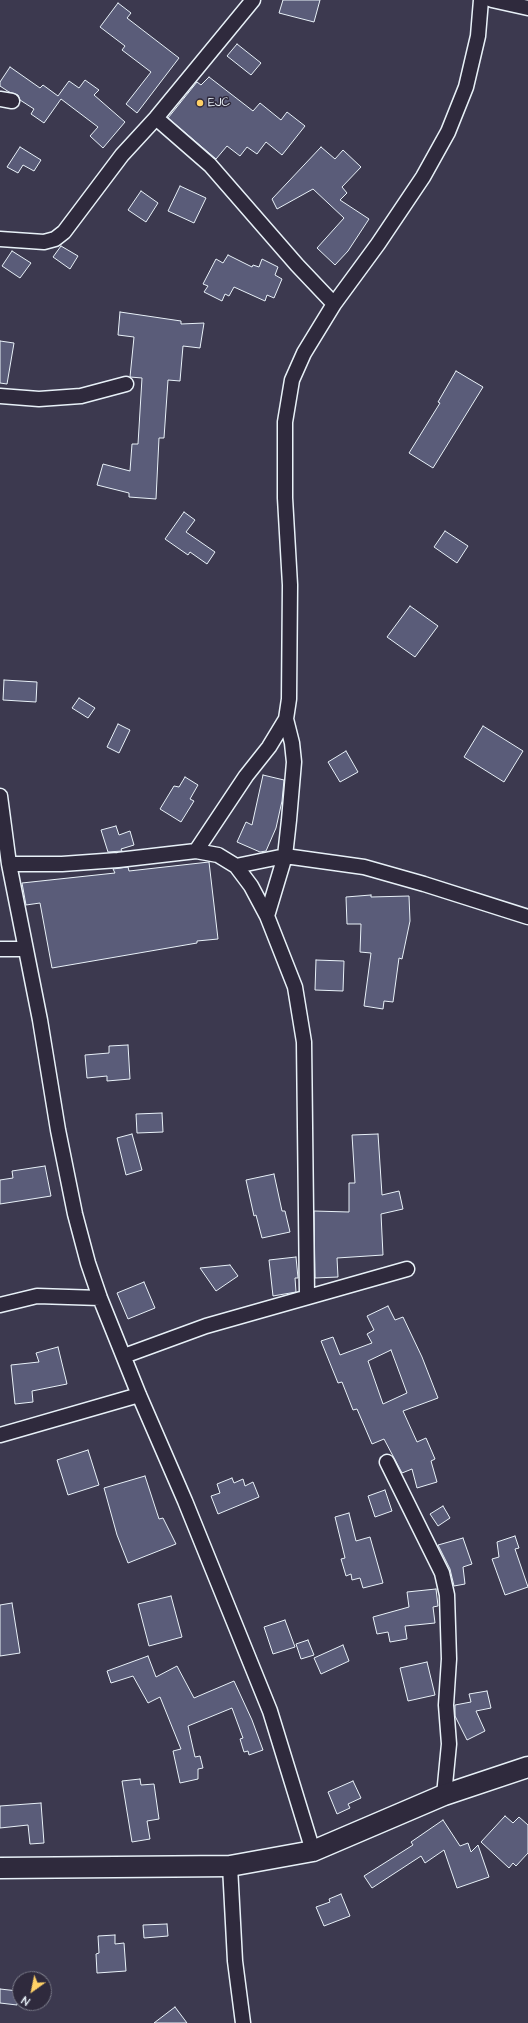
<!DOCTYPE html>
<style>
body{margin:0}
#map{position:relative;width:528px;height:2023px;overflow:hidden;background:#3c394f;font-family:"Architects Daughter",sans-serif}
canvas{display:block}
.north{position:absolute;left:12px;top:1971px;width:40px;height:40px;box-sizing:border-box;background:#2f2a3d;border:1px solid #797a88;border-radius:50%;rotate:213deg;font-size:11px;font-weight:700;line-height:16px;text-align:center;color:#e8f1f8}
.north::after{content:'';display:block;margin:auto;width:14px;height:18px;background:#ffd166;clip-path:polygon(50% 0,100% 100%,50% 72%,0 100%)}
</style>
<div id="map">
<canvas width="528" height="2023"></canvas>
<div class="north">N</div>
</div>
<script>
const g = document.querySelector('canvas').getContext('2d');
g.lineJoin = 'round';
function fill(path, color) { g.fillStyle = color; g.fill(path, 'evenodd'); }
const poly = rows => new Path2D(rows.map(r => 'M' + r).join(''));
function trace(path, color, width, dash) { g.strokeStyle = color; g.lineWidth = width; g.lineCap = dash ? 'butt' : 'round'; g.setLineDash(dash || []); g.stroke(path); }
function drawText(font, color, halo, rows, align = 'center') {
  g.font = font + ' "Architects Daughter",sans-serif'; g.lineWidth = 3; g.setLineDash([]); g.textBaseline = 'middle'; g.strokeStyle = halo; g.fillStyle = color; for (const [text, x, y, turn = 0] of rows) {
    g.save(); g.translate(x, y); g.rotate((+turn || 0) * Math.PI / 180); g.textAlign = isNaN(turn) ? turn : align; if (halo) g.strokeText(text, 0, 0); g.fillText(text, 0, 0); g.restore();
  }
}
const building = poly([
 [283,0,320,0,314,22,279,13,283,0],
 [118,3,131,13,127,18,179,58,137,113,126,104,151,72,122,50,125,46,100,27,118,3],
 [237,44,261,63,251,75,227,56,237,44],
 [10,67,40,88,43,85,58,96,69,81,79,88,85,80,99,90,94,95,125,122,103,148,90,136,98,127,61,99,44,123,31,114,34,109,20,100,18,95,9,92,0,86,0,82,10,67],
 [209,77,253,111,260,103,281,120,287,112,305,126,282,155,266,142,257,154,247,147,240,156,227,146,216,159,168,118,197,82,201,85,209,77],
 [20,147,41,160,34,171,23,165,18,173,7,167,20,147],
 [321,147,335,159,343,150,361,167,342,187,347,193,340,200,369,219,348,251,335,265,317,248,344,218,313,189,277,209,272,199,321,147],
 [180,186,206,198,194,223,168,211,180,186],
 [141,191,158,203,146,222,128,210,141,191],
 [61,246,78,256,70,269,53,257,61,246],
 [12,251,31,263,20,278,2,266,12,251],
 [228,255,252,267,253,265,259,267,262,259,278,267,275,275,282,279,274,298,267,295,265,301,234,287,229,296,225,294,222,301,204,292,208,286,203,284,216,259,223,263,228,255],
 [120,312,181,321,181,324,204,323,200,348,183,346,180,381,168,380,164,438,159,438,156,499,129,497,129,493,97,485,103,464,130,471,132,444,138,444,142,378,130,377,134,337,118,335,120,312],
 [0,341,14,343,7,384,0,383,0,341],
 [456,371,483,387,433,468,409,453,440,403,438,402,456,371],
 [184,512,195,520,186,532,215,552,207,564,190,552,188,555,165,539,184,512],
 [445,531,468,546,457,563,434,547,445,531],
 [410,606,438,626,415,657,387,637,410,606],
 [4,680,37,682,36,702,3,700,4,680],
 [79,698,95,708,88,718,72,708,79,698],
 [118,724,130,730,119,753,107,747,118,724],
 [483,726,523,751,504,782,464,757,483,726],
 [346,751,358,772,340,782,328,762,346,751],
 [263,775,284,780,282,801,276,828,266,851,260,852,237,842,246,822,252,825,263,775],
 [185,777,198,785,190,799,194,801,181,822,160,809,174,786,179,787,185,777],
 [116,826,119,835,130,831,134,845,121,849,122,851,108,852,101,830,116,826],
 [209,862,218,939,197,941,197,943,52,968,40,903,26,905,22,883,115,873,113,869,128,867,129,871,209,862],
 [371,895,371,897,409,896,410,921,402,959,399,958,393,1002,384,1001,383,1009,364,1006,371,953,360,952,361,924,347,924,346,897,371,895],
 [316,960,344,961,343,991,315,990,316,960],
 [128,1045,130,1079,107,1081,107,1076,87,1078,85,1055,109,1053,109,1046,128,1045],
 [162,1113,163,1132,137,1133,136,1114,162,1113],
 [132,1134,142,1170,126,1175,117,1138,132,1134],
 [378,1134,382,1195,399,1191,403,1209,381,1214,383,1255,337,1258,338,1277,315,1278,314,1211,349,1212,349,1183,355,1183,352,1135,378,1134],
 [45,1166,51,1196,0,1204,0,1180,13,1178,12,1171,45,1166],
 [274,1174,282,1211,285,1211,290,1232,262,1238,256,1215,254,1216,246,1180,274,1174],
 [296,1257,298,1278,295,1278,296,1292,273,1296,269,1260,296,1257],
 [230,1265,238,1276,216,1291,200,1268,230,1265],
 [144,1282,155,1308,128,1319,117,1293,144,1282],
 [388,1306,395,1320,403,1317,422,1357,438,1398,403,1411,417,1442,426,1438,435,1459,431,1461,437,1482,417,1488,412,1469,402,1473,384,1439,372,1444,357,1409,353,1410,342,1382,338,1383,321,1341,333,1337,340,1355,372,1343,367,1334,374,1330,367,1316,388,1306],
 [391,1350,407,1393,383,1404,368,1361,391,1350],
 [58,1347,67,1384,32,1391,33,1402,15,1404,11,1365,39,1362,36,1353,58,1347],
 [88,1450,99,1485,68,1495,57,1460,88,1450],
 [145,1476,159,1519,163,1518,176,1544,128,1563,117,1535,104,1488,145,1476],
 [232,1478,234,1483,243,1479,245,1486,253,1482,259,1497,218,1514,211,1496,220,1493,217,1484,232,1478],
 [385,1490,392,1511,375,1517,368,1496,385,1490],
 [443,1506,450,1518,438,1526,430,1514,443,1506],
 [349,1513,356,1541,370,1537,383,1583,363,1588,360,1578,352,1580,351,1574,346,1576,341,1559,345,1558,335,1517,349,1513],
 [515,1536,519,1548,515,1549,528,1587,505,1595,492,1559,499,1557,497,1542,515,1536],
 [463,1538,472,1564,463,1567,465,1584,454,1586,450,1569,438,1545,463,1538],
 [436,1589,438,1606,433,1607,435,1623,405,1626,407,1639,390,1642,388,1632,377,1634,373,1617,409,1607,407,1592,436,1589],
 [171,1596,182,1637,149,1646,138,1604,171,1596],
 [12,1603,20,1653,0,1656,0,1605,12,1603],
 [285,1620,295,1647,273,1654,264,1627,285,1620],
 [308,1640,314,1655,301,1659,296,1644,308,1640],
 [343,1645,349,1661,321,1674,314,1658,343,1645],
 [148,1656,156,1677,177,1666,194,1698,234,1681,252,1720,263,1750,249,1755,248,1751,244,1752,240,1739,243,1738,232,1708,188,1726,195,1757,200,1756,203,1768,198,1769,198,1779,180,1783,173,1751,181,1749,160,1697,148,1703,133,1676,111,1683,107,1671,148,1656],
 [427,1662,435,1695,408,1701,400,1668,427,1662],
 [487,1691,491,1708,476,1711,485,1731,467,1740,455,1716,455,1705,471,1702,469,1694,487,1691],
 [140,1779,141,1785,154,1784,159,1819,147,1821,150,1839,132,1842,122,1781,140,1779],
 [353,1781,361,1798,348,1804,350,1808,337,1814,328,1792,353,1781],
 [41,1803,44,1843,30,1844,28,1825,0,1828,0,1806,41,1803],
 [505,1816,513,1823,519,1817,528,1825,528,1853,516,1866,513,1863,509,1868,481,1842,505,1816],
 [443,1820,460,1846,468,1843,471,1852,478,1845,489,1877,457,1888,444,1850,425,1863,421,1856,372,1888,364,1876,413,1845,411,1842,443,1820],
 [341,1894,350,1916,324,1926,316,1907,330,1902,329,1899,341,1894],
 [167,1924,168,1936,144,1938,143,1925,167,1924],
 [115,1935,115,1944,124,1943,126,1971,97,1973,96,1954,99,1953,98,1936,115,1935],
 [0,1989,18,1991,17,2005,0,2003,0,1989],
 [175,2007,187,2023,154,2023,175,2007]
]);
const street = poly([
 [492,0,528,8],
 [0,99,12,101],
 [156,118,210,165,297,265,334,304],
 [0,239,44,242,55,239,64,232,122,155,156,118,253,0],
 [0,396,39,399,81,396,126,384],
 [0,796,9,864,40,1020,58,1130,75,1214,88,1263,100,1298,139,1395,185,1501,270,1711,313,1851],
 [196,851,246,776,269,747,286,719,289,699,290,585,285,498,285,422,292,380,304,353,334,304,378,244,423,177,448,132,466,87,478,36,481,0],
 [9,864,62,864,118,860,196,851,218,855,236,866,251,886,267,916,295,987,304,1042,307,1296],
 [236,866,285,856,364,867,424,884,528,917],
 [267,916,285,856,289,820,294,762,292,743,286,719],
 [0,949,26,949],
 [0,1305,37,1296,100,1298],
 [124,1356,206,1326,407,1269],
 [0,1435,139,1395],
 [387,1462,442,1573,447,1595,449,1659,446,1705,449,1744,444,1795],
 [230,1866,235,1961,243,2023]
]);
const secondary = poly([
 [0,1868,230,1866,313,1851,444,1795,528,1767]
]);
const markers = [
 [200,103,4,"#ffd166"]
];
const poiNames = [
 ["EJC",208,103]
];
fill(building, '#5a5c79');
trace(building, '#e8f1f8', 1);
trace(street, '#e8f1f8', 17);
trace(secondary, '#e8f1f8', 23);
trace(street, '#2f2a3d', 14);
trace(secondary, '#2f2a3d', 20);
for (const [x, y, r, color] of markers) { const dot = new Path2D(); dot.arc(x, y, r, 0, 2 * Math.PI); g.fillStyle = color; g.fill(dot); trace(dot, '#2f2a3d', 1.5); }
drawText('12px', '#e8f1f8', '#2f2a3d', poiNames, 'left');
</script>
